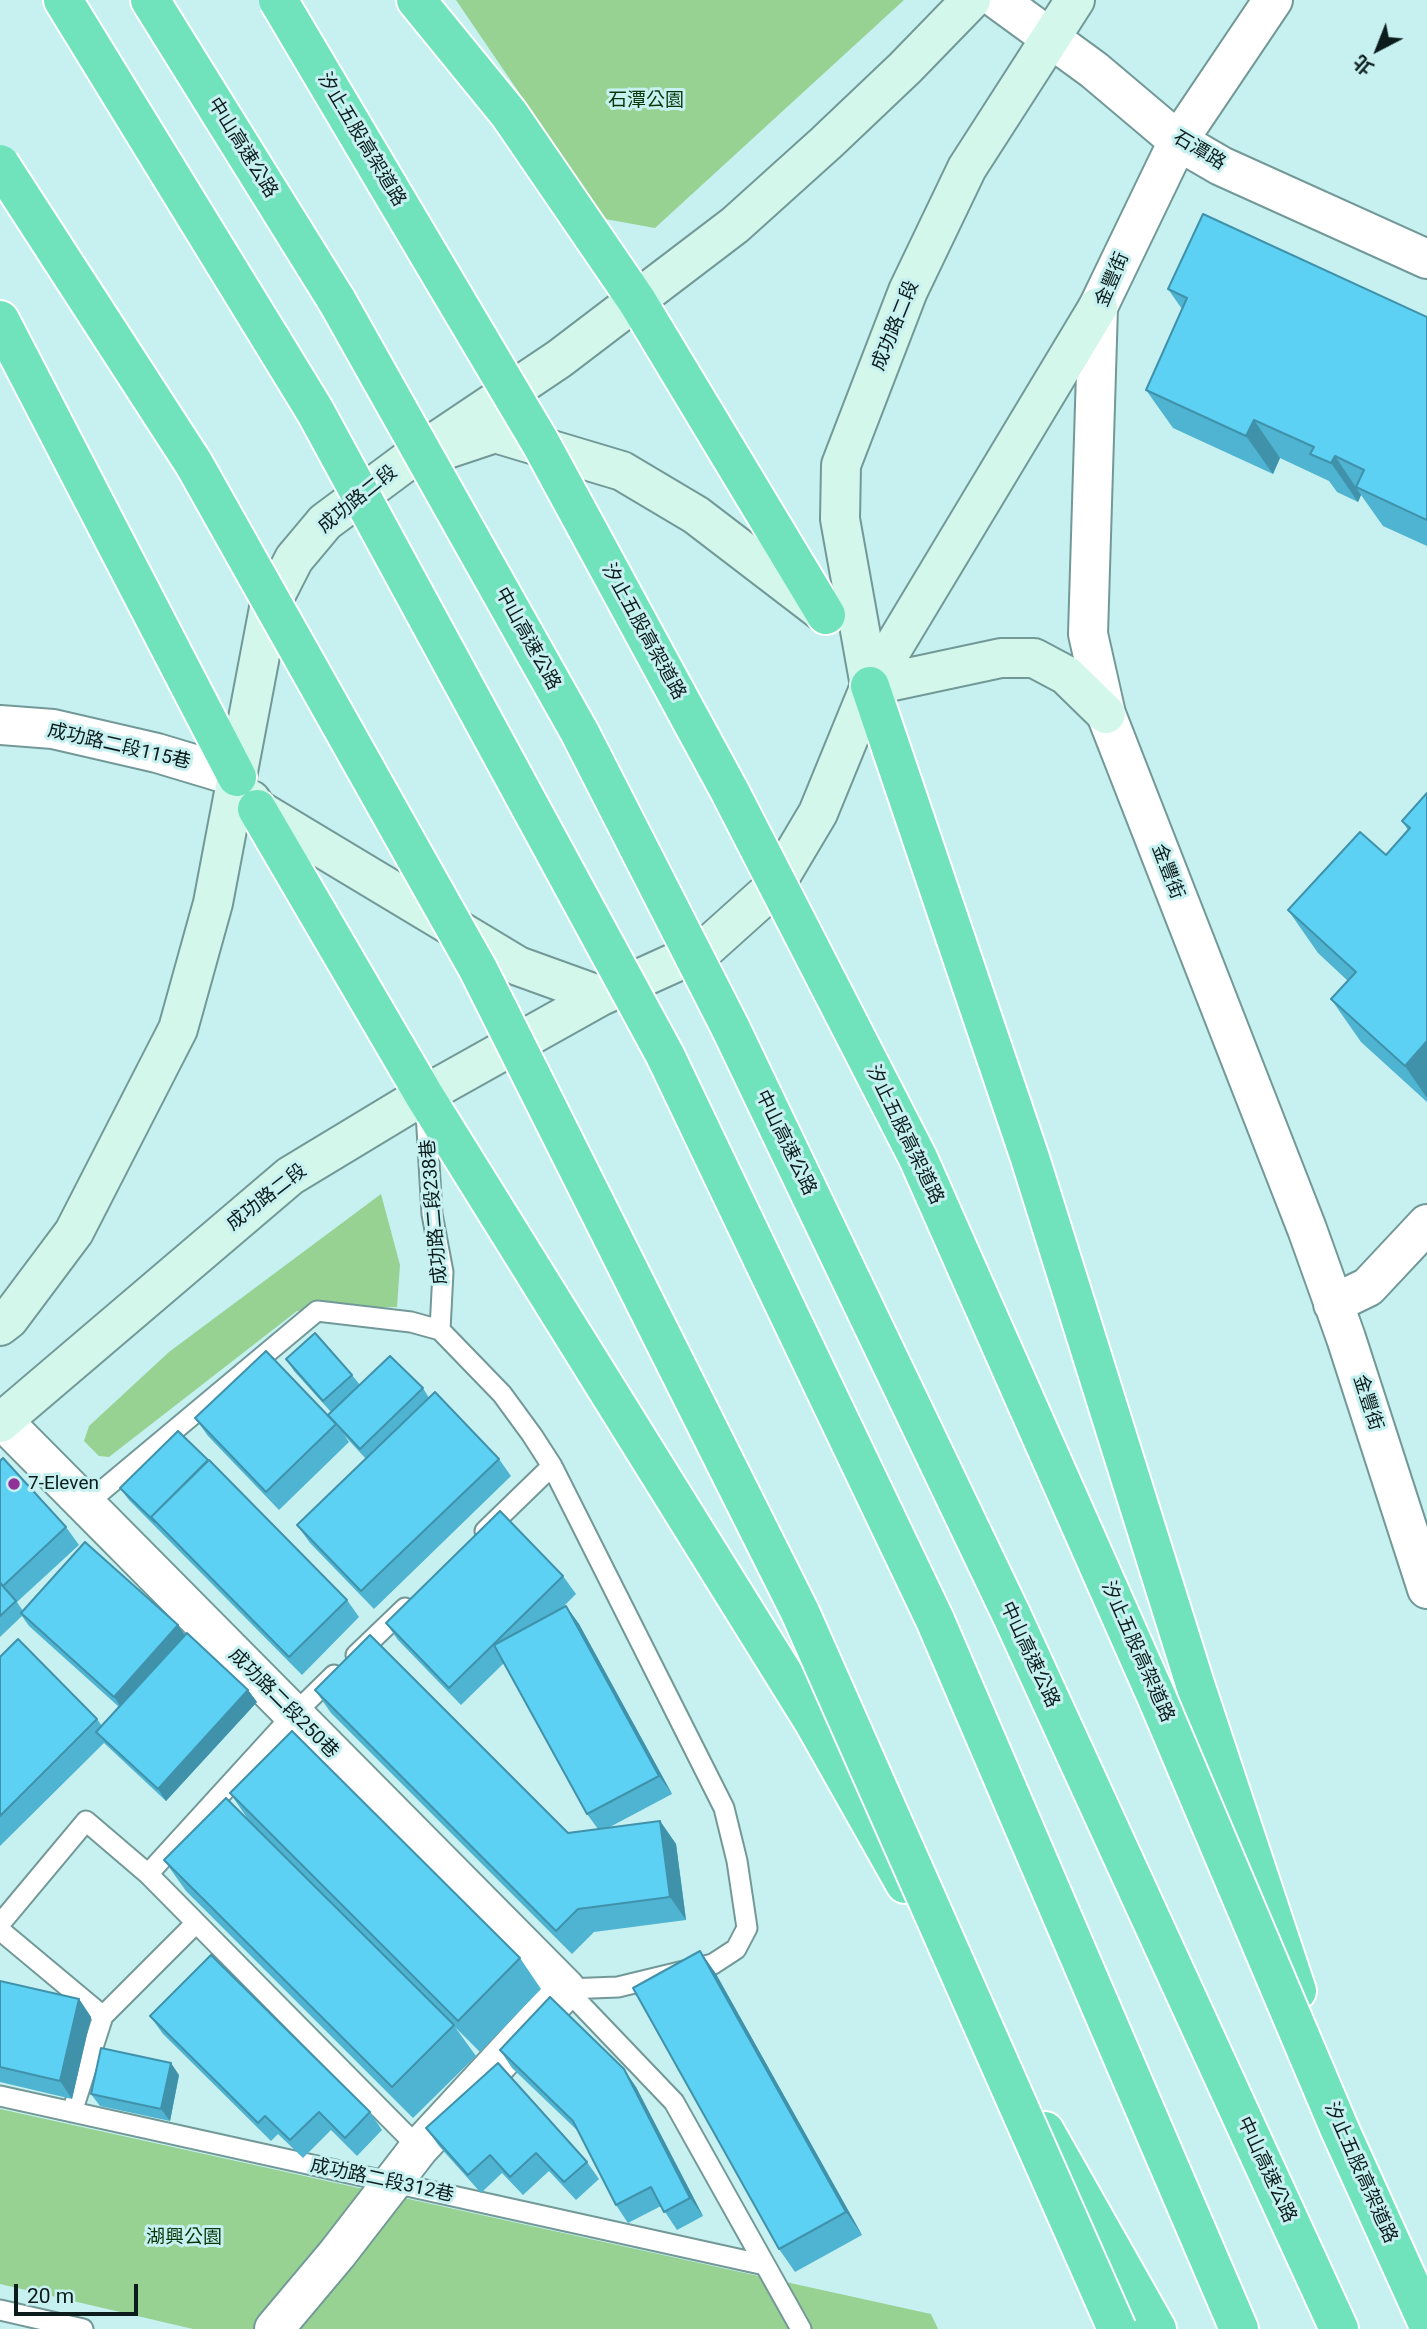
<!DOCTYPE html>
<meta charset="utf-8">
<style>
body{margin:0}
#map{position:relative;width:1427px;height:2329px;overflow:hidden;background:#c7f0f0;font-family:Roboto,"Noto Sans TC",sans-serif}
canvas{display:block}
.north{position:absolute;left:1343px;top:14px;width:70px;height:70px;-webkit-text-stroke:5px #c7f0f0;paint-order:stroke;rotate:222deg;font-size:19px;font-weight:700;line-height:28px;text-align:center;color:#0c1c1c}
.north::after{content:'';display:block;margin:auto;width:24px;height:32px;background:#0c1c1c;clip-path:polygon(50% 0,100% 100%,50% 72%,0 100%)}
.scale{position:absolute;left:14px;top:2284px;width:124px;height:32px;box-sizing:border-box;border:4px solid #0c1c1c;border-top:0;padding-left:9px;font-size:21px;line-height:24px;white-space:nowrap;color:#0c1c1c;-webkit-text-stroke:5px #c7f0f0;paint-order:stroke}
</style>
<div id="map">
<canvas width="1427" height="2329"></canvas>
<div class="north">北</div>
<div class="scale">20 m</div>
</div>
<script>
const g = document.querySelector('canvas').getContext('2d');
g.lineJoin = 'round';
function fill(path, color) { g.fillStyle = color; g.fill(path, 'evenodd'); }
const poly = rows => new Path2D(rows.map(r => 'M' + r).join(''));
function trace(path, color, width, dash) { g.strokeStyle = color; g.lineWidth = width; g.lineCap = dash ? 'butt' : 'round'; g.setLineDash(dash || []); g.stroke(path); }
function drawText(font, color, halo, rows, align = 'center') {
  g.font = font + ' Roboto,"Noto Sans TC",sans-serif'; g.lineWidth = 6; g.setLineDash([]); g.textBaseline = 'middle'; g.strokeStyle = halo; g.fillStyle = color; for (const [text, x, y, turn = 0] of rows) {
    g.save(); g.translate(x, y); g.rotate((+turn || 0) * Math.PI / 180); g.textAlign = isNaN(turn) ? turn : align; if (halo) g.strokeText(text, 0, 0); g.fillText(text, 0, 0); g.restore();
  }
}
const green = poly([
 [456,0,904,0,655,228,605,219],
 [381,1194,400,1265,397,1307,297,1311,109,1457,99,1456,84,1441,89,1426,169,1352],
 [0,2109,931,2314,938,2329,193,2329,0,2284]
]);
const service = poly([
 [426,1112,432,1214,443,1272,440,1330],
 [86,1504,317,1311,411,1322,440,1330,502,1394,532,1435,552,1466,724,1808,737,1861,747,1928,736,1949,713,1964,618,1987,566,1989],
 [485,1531,552,1466],
 [356,1655,405,1608],
 [334,1675,293,1715,148,1874,419,2148],
 [0,1924,86,1821,148,1874],
 [0,1930,103,2016,72,2112],
 [566,1989,674,2102,801,2329],
 [103,2016,196,1923],
 [0,2096,765,2265],
 [0,2310,83,2329]
]);
const minor = poly([
 [998,0,1094,70,1178,141,1221,166,1427,259],
 [1273,0,1178,141,1098,307,1088,634,1106,714,1307,1229,1346,1338,1427,1589],
 [0,725,53,729,157,753,237,777],
 [1333,1304,1368,1287,1427,1224],
 [0,1418,566,1989,419,2148,337,2254,274,2329]
]);
const secondary = poly([
 [447,449,495,433,622,471,696,515,824,613],
 [870,686,840,519,841,465,908,291,967,168,1075,0],
 [870,686,1001,658,1034,658,1066,675,1106,714],
 [251,800,257,809,518,966,601,996],
 [0,1326,9,1319,74,1232,178,1029,213,903,269,608,294,559,325,522,407,461,559,359,735,225,826,143,905,68,971,0],
 [0,1423,290,1176,424,1095,601,996,705,949,774,887,818,813,870,686,1098,307]
]);
const motorway = poly([
 [63,0,271,339],
 [150,0,337,301],
 [416,0,509,114,637,301,826,615],
 [0,320,237,777],
 [870,686,1030,1158,1195,1684,1297,1991],
 [257,809,424,1095,813,1721,905,1884],
 [730,1027,1012,1616,1339,2329],
 [665,1055,935,1620,1239,2329],
 [1045,2131,1157,2329]
]);
const motorwayBridge = poly([
 [278,0,540,442,729,790,918,1158,1157,1698,1340,2130,1427,2322],
 [0,164,194,464,478,969,800,1612,1117,2329],
 [337,301,580,733,730,1027],
 [271,339,315,411,665,1055]
]);
const wall = poly([
 [1168,289,1427,317,1427,546,1383,526,1361,495,1358,502,1337,492,1329,481,1280,458,1273,474,1173,428,1146,390,1182,309],
 [1427,793,1427,1102,1361,1042,1331,999,1348,981,1318,953,1288,910,1386,855,1408,830,1402,821],
 [286,1359,352,1375,360,1385,423,1388,429,1398,499,1459,511,1476,374,1609,310,1543,297,1525,366,1459,344,1435,349,1442,279,1510,208,1436,195,1418,329,1417,331,1412,294,1371],
 [0,1461,66,1527,79,1545,17,1602,23,1611,178,1625,185,1636,248,1690,257,1702,166,1801,104,1743,0,1846,0,1657,97,1719,102,1726,119,1707,29,1626,22,1616,0,1637],
 [120,1488,347,1600,359,1617,302,1675,129,1500],
 [563,1576,576,1594,560,1610,566,1606,579,1624,672,1794,608,1828,660,1821,676,1844,686,1920,594,1932,572,1954,331,1713,315,1690,568,1833,598,1829,587,1814,504,1663,461,1705,398,1640,386,1623],
 [230,1793,520,1958,541,1989,480,2052,455,2027,476,2056,413,2118,186,1891,164,1860,250,1822],
 [700,1951,716,1974,862,2235,795,2272,779,2249],
 [0,1981,79,1999,91,2017,72,2099,0,2082],
 [150,2016,370,2112,382,2130,357,2156,331,2130,303,2158,278,2134,271,2141,163,2034],
 [500,2050,636,2087,703,2216,677,2230,661,2206,628,2223,616,2205,579,2132,512,2068],
 [179,2075,170,2121,100,2106,91,2094],
 [426,2128,587,2162,599,2179,576,2200,549,2171,523,2195,502,2173,481,2193,439,2146]
]);
const shadedWall = poly([
 [1254,420,1280,458,1273,474,1246,436],
 [1335,456,1361,495,1358,502,1331,463],
 [1427,1041,1427,1098,1405,1066],
 [566,1606,579,1624,672,1794,659,1776],
 [178,1625,186,1637,122,1709,114,1697],
 [248,1690,257,1702,166,1801,158,1789],
 [660,1821,676,1844,686,1920,670,1897],
 [700,1951,716,1974,862,2235,846,2212],
 [79,1999,91,2017,72,2099,60,2081],
 [171,2063,179,2075,170,2121,161,2109],
 [624,2069,636,2087,703,2216,690,2198]
]);
const building = poly([
 [1203,214,1427,317,1427,520,1356,487,1364,470,1335,456,1331,463,1310,454,1314,447,1254,420,1246,436,1146,390,1187,298,1168,289,1203,214],
 [1427,793,1427,1041,1405,1066,1331,999,1356,972,1288,910,1360,832,1386,855,1410,828,1402,821,1427,793],
 [315,1333,352,1375,323,1401,286,1359,315,1333],
 [266,1351,336,1424,266,1492,195,1418,266,1351],
 [390,1356,423,1388,360,1449,328,1415,390,1356],
 [435,1392,499,1459,361,1591,297,1525,435,1392],
 [178,1431,208,1460,151,1517,155,1522,120,1488,178,1431],
 [3,1458,66,1527,3,1586,0,1582,0,1461,3,1458],
 [209,1460,347,1600,289,1657,151,1517,209,1460],
 [500,1511,563,1576,449,1688,386,1623,500,1511],
 [85,1542,178,1625,114,1697,21,1613,85,1542],
 [0,1583,16,1601,0,1616,0,1583],
 [566,1606,659,1776,587,1814,494,1645,566,1606],
 [187,1633,248,1690,158,1789,96,1732,187,1633],
 [370,1635,568,1833,660,1821,670,1897,578,1909,556,1931,315,1690,370,1635],
 [18,1639,97,1719,0,1816,0,1657,18,1639],
 [292,1731,520,1958,458,2021,230,1793,292,1731],
 [226,1798,454,2025,392,2087,164,1860,226,1798],
 [700,1951,846,2212,779,2249,633,1988,700,1951],
 [211,1955,370,2112,345,2138,319,2112,290,2140,265,2116,258,2123,150,2016,211,1955],
 [0,1981,79,1999,60,2081,0,2067,0,1981],
 [550,1997,624,2069,690,2198,664,2212,651,2187,616,2205,573,2121,500,2050,550,1997],
 [101,2048,171,2063,161,2109,91,2094,101,2048],
 [498,2063,587,2162,564,2182,536,2153,510,2177,490,2155,468,2175,426,2128,498,2063]
]);
const markers = [
 [14,1484,7,"#91329a"]
];
const parkNames = [
 ["石潭公園",646,101],
 ["湖興公園",184,2238]
];
const streetNames = [
 ["汐止五股高架道路",361,140,59],
 ["中山高速公路",242,148,58],
 ["石潭路",1199,151,31],
 ["金豐街",1113,280,-67],
 ["成功路二段",896,326,-68],
 ["成功路二段",358,500,-39],
 ["汐止五股高架道路",643,632,61],
 ["中山高速公路",527,639,61],
 ["成功路二段115巷",119,747,13],
 ["金豐街",1167,872,69],
 ["汐止五股高架道路",904,1135,64],
 ["中山高速公路",785,1143,64],
 ["成功路二段",267,1198,-38],
 ["成功路二段238巷",435,1212,-95],
 ["金豐街",1367,1403,72],
 ["汐止五股高架道路",1137,1652,66],
 ["中山高速公路",1029,1655,65],
 ["成功路二段250巷",283,1704,45],
 ["中山高速公路",1266,2170,65],
 ["汐止五股高架道路",1360,2173,66],
 ["成功路二段312巷",382,2181,12]
];
const poiNames = [
 ["7-Eleven",28,1484]
];
fill(green, '#97d293');
trace(service, '#729998', 23);
trace(minor, '#729998', 42);
trace(secondary, '#729998', 42);
trace(motorway, '#fff', 42);
trace(service, '#fff', 19);
trace(minor, '#fff', 38);
trace(secondary, '#d4f7eb', 38);
trace(motorway, '#70e3bd', 38);
trace(motorwayBridge, '#fff', 42, []);
trace(motorwayBridge, '#70e3bd', 38);
fill(wall, '#4fb4d2');
fill(shadedWall, '#4092ab');
fill(building, '#5cd1f4');
trace(building, '#4092ab', 2);
for (const [x, y, r, color] of markers) { const dot = new Path2D(); dot.arc(x, y, r, 0, 2 * Math.PI); g.fillStyle = color; g.fill(dot); trace(dot, '#c7f0f0', 2.5); }
drawText('19px', '#09370a', '#c7f0f0', parkNames);
drawText('19px', '#0c1c1c', '#c7f0f0', streetNames);
drawText('19px', '#0c1c1c', '#c7f0f0', poiNames, 'left');
</script>
